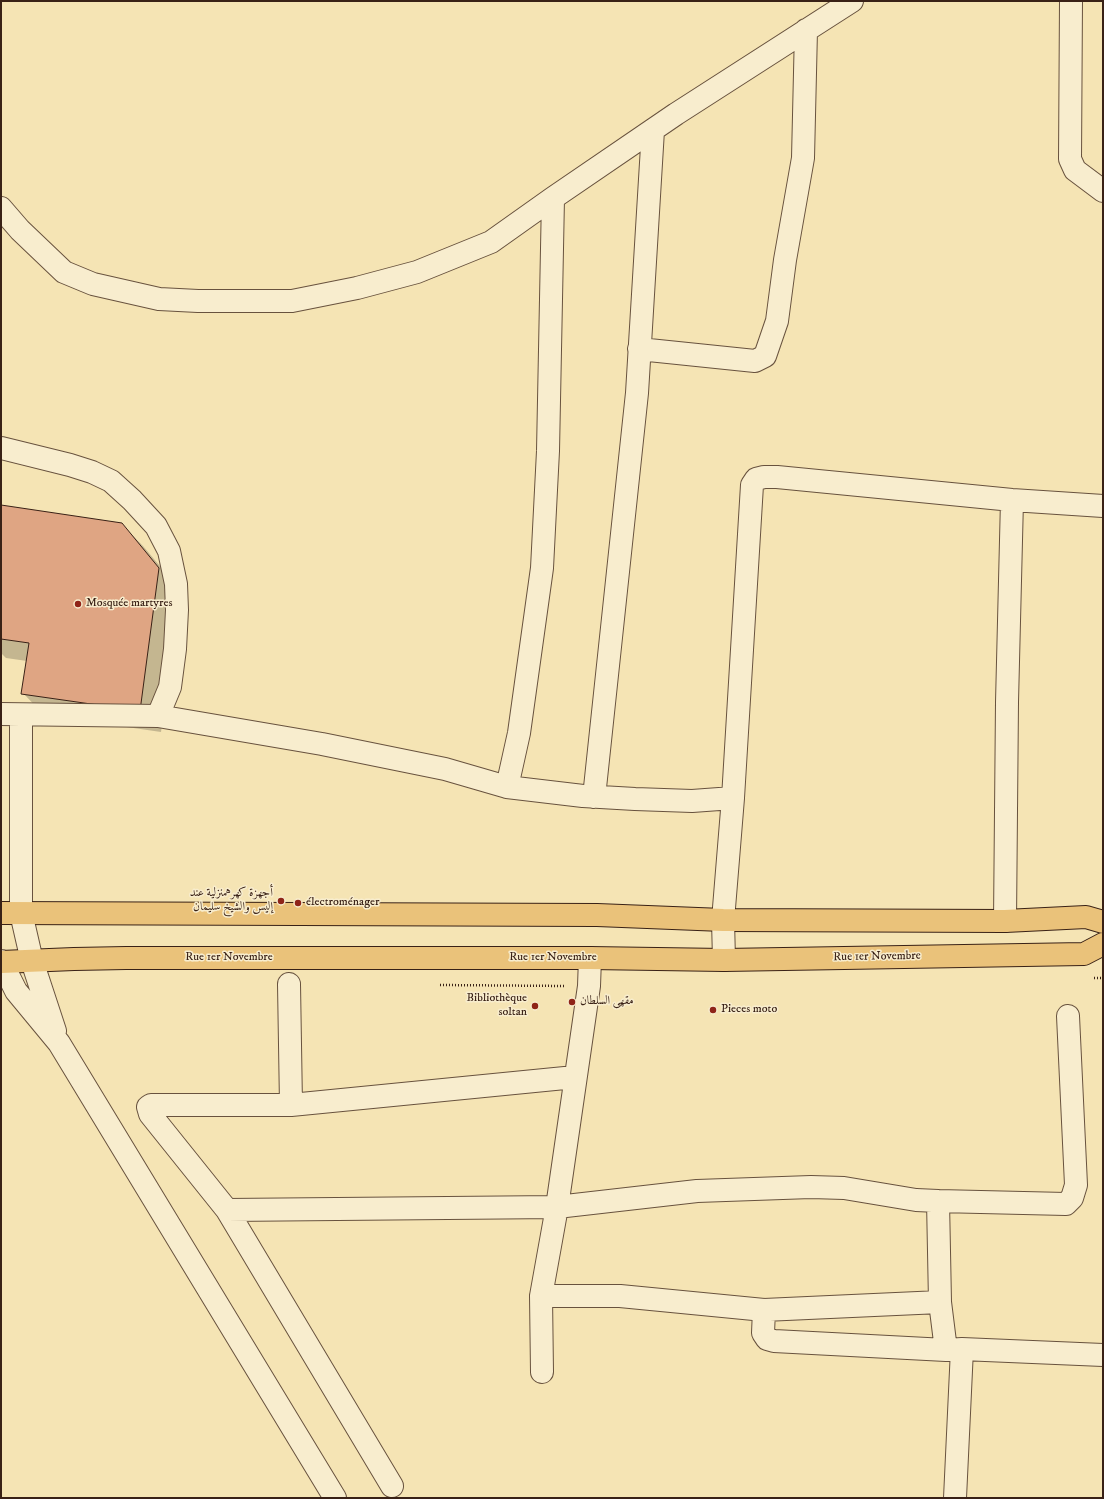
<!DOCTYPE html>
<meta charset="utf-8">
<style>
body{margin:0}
#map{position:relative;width:1104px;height:1499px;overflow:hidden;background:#f5e4b4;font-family:"IM FELL DW Pica",serif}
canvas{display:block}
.frame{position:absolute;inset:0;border:2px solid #392116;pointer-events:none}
</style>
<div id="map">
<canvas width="1104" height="1499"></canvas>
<div class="frame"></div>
</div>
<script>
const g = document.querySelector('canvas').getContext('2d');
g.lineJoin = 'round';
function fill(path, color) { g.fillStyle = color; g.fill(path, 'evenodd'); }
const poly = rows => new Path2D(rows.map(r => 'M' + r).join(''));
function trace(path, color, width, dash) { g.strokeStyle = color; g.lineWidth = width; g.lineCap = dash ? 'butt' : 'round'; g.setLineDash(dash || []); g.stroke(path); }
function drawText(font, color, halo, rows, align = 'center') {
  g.font = font + ' "IM FELL DW Pica",Amiri,serif'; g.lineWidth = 3; g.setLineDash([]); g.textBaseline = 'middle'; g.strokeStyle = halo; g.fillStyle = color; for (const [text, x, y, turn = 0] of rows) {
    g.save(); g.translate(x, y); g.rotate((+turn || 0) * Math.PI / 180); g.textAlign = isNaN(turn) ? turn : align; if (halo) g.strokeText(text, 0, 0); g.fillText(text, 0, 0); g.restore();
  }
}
const shadow = poly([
 [1,506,121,524,143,546,181,591,161,732,44,715,23,693,27,661,6,658,1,653]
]);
const building = poly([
 [1,505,122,523,159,568,140,711,21,694,29,643,1,639,1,505]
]);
const path = poly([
 [1094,978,1103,978],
 [440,985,565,986]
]);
const minor = poly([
 [1071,1,1070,159,1075,170,1103,191],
 [1,208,20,230,64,272,93,284,159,299,198,301,292,301,357,288,417,272,491,242,553,198,676,114,852,1],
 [639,349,755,361,765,356,777,321,785,260,803,158,806,30],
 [1,448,70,465,92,472,111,481,132,500,156,526,169,551,176,584,177,610,175,649,170,687,158,716],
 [1,714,158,716,322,744,445,769,507,787,519,733,542,568,548,451,553,198],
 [21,716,21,913,32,961,55,1031],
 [507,787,583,796,635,799,692,801,733,798],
 [594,797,637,393,653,130],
 [1005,921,1007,702,1012,500],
 [724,960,723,920,733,798,752,485,756,479,764,477,777,477,1012,500,1103,506],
 [1,961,16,991,59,1043,335,1498],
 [289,984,291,1105],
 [938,1201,1066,1204,1072,1198,1076,1185,1068,1016],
 [227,1210,557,1207,697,1191,811,1187,844,1188,916,1200,938,1201,940,1302],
 [541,1296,620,1296,764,1310,940,1302,946,1350],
 [764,1310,763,1333,767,1339,774,1341,946,1350,962,1349,955,1498],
 [962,1349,1103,1355],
 [542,1372,541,1296,557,1207,589,986,590,958],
 [392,1486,227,1210,150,1114,148,1107,151,1105,291,1105,575,1077]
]);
const major = poly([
 [1,913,597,915,723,920,1005,921,1086,917,1103,922],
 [1,962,74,959,126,958,590,958,724,960,1084,954,1103,944]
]);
const markers = [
 [78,604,4,"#8f2418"],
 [281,901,4,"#8f2418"],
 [298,903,4,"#8f2418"],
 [572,1002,4,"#8f2418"],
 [535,1006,4,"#8f2418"],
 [713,1010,4,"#8f2418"]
];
const poiNames = [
 ["Mosquée martyres",86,604],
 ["أجهزة كهرهمنزلية عند",273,894,"right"],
 ["إليس والشيخ سليمان",273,908,"right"],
 ["électroménager",306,903],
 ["Bibliothèque",527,999,"right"],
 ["soltan",527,1013,"right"],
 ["مقهى السلطان",580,1002],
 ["Pieces moto",721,1010]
];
const streetNames = [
 ["Rue 1er Novembre",877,957,-1],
 ["Rue 1er Novembre",229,958],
 ["Rue 1er Novembre",553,958]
];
fill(shadow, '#0003');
fill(building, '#dfa583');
trace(building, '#392116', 1);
trace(minor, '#68523e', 24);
trace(major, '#392116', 24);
trace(path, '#392116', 2.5, [1, 2]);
trace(minor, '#f8edce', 22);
trace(major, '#eac27a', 22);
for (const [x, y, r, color] of markers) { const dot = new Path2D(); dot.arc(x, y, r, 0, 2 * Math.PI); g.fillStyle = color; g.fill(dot); trace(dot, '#f8edce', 1.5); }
drawText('12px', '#392116', '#f8edce', poiNames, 'left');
drawText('12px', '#392116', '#f8edce', streetNames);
</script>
